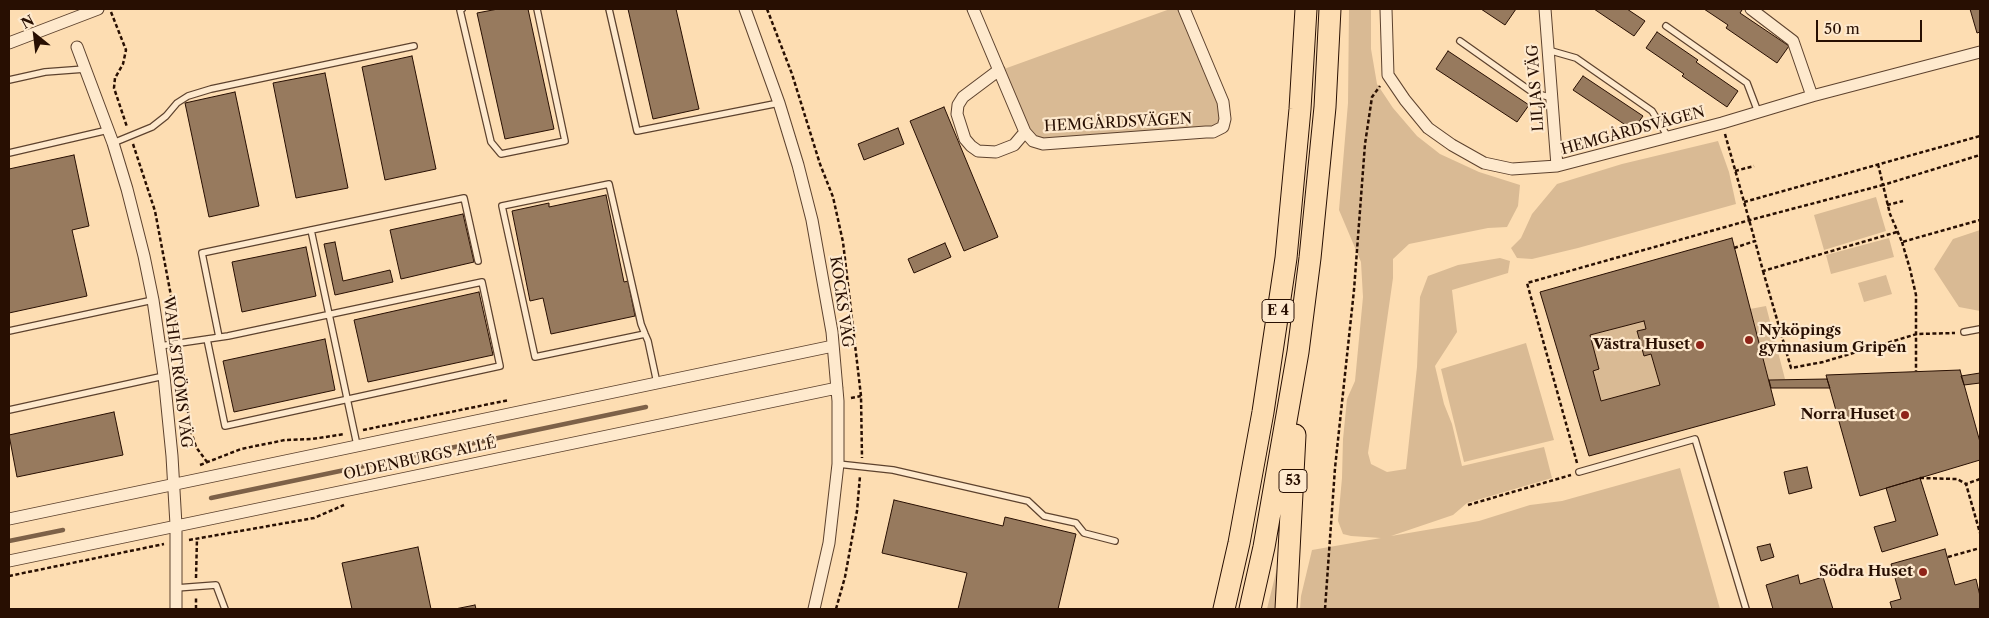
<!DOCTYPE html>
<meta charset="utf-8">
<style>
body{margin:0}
#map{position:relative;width:1989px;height:618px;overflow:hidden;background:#fdddb2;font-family:"Libre Caslon Text",serif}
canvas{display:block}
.frame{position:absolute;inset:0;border:10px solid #280f02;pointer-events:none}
.north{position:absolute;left:10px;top:10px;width:50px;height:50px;-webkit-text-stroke:4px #fee9cd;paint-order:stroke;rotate:331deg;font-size:14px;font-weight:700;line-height:20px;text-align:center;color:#280f02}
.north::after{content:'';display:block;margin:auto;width:18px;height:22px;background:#280f02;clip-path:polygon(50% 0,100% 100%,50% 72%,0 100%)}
.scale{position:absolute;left:1816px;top:20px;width:106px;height:22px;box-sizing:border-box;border:2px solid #280f02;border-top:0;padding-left:6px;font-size:15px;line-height:18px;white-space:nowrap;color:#280f02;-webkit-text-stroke:4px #fee9cd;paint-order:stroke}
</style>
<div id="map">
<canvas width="1989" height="618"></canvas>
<div class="frame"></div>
<div class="north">N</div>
<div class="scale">50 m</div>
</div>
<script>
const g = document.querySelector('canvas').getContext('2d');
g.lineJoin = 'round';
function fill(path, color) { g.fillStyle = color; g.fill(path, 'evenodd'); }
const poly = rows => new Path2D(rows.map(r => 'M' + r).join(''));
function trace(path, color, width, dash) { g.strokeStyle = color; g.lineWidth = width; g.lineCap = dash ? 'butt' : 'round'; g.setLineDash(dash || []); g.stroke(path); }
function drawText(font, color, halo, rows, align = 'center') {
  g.font = font + ' "Libre Caslon Text",serif'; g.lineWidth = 4.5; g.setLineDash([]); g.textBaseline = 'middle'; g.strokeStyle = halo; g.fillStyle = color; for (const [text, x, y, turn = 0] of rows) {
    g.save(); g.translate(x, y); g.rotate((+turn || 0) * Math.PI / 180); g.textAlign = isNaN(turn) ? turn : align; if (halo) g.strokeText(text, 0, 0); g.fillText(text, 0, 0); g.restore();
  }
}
const green = poly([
 [1170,9,1182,9,1214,84,1221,119,1218,128,1045,140,1031,135,1004,69],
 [1349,9,1371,9,1371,49,1377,84,1393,108,1417,136,1440,154,1479,172,1520,185,1518,206,1507,227,1488,228,1409,244,1393,259,1393,278,1368,453,1371,464,1387,472,1406,469,1417,367,1420,297,1428,276,1458,265,1500,258,1510,261,1508,273,1452,290,1457,332,1435,366,1444,404,1452,424,1462,466,1544,447,1552,478,1467,503,1453,515,1391,536,1479,521,1530,505,1562,501,1680,468,1720,609,1300,609,1301,596,1312,550,1381,538,1351,536,1343,534,1338,521,1342,478,1343,439,1347,399,1355,381,1363,297,1361,262,1339,210,1348,103],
 [1718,141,1729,172,1736,204,1578,248,1532,259,1517,258,1511,248,1521,238,1532,214,1557,184,1622,164],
 [1876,197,1886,231,1824,250,1814,215],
 [1980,230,1980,311,1959,307,1934,269,1953,239],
 [1889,238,1894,257,1831,274,1826,255],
 [1886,275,1892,294,1864,302,1858,283],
 [1766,306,1785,379,1769,380,1750,309],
 [1644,321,1646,329,1637,332,1644,356,1651,354,1660,385,1601,401,1593,371,1599,369,1590,335],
 [1526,343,1554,440,1464,462,1441,369],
 [1280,556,1279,609,1267,609]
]);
const stream = poly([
 [211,498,646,407],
 [9,541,63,530]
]);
const building = poly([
 [498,9,528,9,554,129,505,139,477,13,498,9],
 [628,9,676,9,699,109,653,119,628,9],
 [1481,9,1516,9,1505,25,1481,9],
 [1594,9,1627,9,1645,21,1634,36,1594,9],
 [1704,9,1740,9,1742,10,1740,13,1789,46,1777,63,1726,28,1728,25,1704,9],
 [1970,9,1980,9,1980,32,1977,33,1970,9],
 [1657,32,1698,60,1696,62,1738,91,1727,107,1682,76,1684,74,1646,48,1657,32],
 [1448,51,1529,105,1517,122,1436,69,1448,51],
 [412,56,436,169,385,180,362,67,412,56],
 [325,73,348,188,296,198,273,83,325,73],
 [1583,76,1643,116,1633,130,1573,90,1583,76],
 [235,92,259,206,209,217,185,103,235,92],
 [944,107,998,237,964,251,910,121,944,107],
 [898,128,904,144,864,160,858,144,898,128],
 [74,155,89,226,72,230,87,296,9,313,9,167,9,169,74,155],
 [606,195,624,282,628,281,635,316,551,334,543,298,530,301,512,211,549,203,549,207,606,195],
 [463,214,474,262,401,279,390,230,463,214],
 [1732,238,1775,405,1589,456,1540,292,1732,238],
 [1644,321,1646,329,1637,331,1644,356,1651,354,1660,385,1601,401,1593,371,1599,369,1590,335,1644,321],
 [335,242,343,281,390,270,393,282,335,295,324,244,335,242],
 [945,243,951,257,914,273,908,259,945,243],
 [306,247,316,296,242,312,232,262,306,247],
 [479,292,493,355,368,382,354,320,479,292],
 [325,339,335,390,234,412,223,361,325,339],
 [1960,370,1980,442,1980,460,1860,496,1826,375,1960,370],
 [1980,373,1980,383,1964,385,1961,376,1980,373],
 [1827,379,1830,388,1771,388,1769,380,1827,379],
 [114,412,123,455,17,477,9,435,114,412],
 [1807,467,1812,488,1789,494,1784,472,1807,467],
 [1920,478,1938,535,1882,552,1874,527,1896,521,1886,488,1920,478],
 [894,500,1003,526,1005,517,1076,534,1058,609,958,609,967,573,882,553,894,500],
 [1770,544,1774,557,1761,561,1757,547,1770,544],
 [418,547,431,609,352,609,342,563,418,547],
 [1945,549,1955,585,1976,579,1980,596,1980,609,1892,609,1890,602,1901,599,1891,564,1945,549],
 [1798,575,1800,584,1823,577,1833,609,1773,609,1766,585,1798,575],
 [475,605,476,609,455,609,475,605]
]);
const path = poly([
 [767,9,792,74,820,164,833,197,843,242,861,396,862,458],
 [111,12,126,50,123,64,115,78,114,88,127,127],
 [1725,134,1755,241],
 [133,144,155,211,178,333],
 [1878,164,1883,185,1980,155],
 [1735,171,1754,166],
 [1744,202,1980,136],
 [1887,205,1903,201],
 [1902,242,1910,269,1916,295,1916,371],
 [1734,248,1755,241,1763,271,1897,232],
 [1763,271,1791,368,1823,362,1917,334,1955,333],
 [845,329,853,327],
 [181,353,190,428,196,447,207,462],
 [851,398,861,396],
 [363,430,509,400],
 [1577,463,1527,283,1750,220,1883,185,1890,214,1902,242,1980,220],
 [200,465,241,449,285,440,312,439,345,434],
 [1920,478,1957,479,1966,484],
 [1980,479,1966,484,1980,533],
 [1468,505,1571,475],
 [189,540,314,518,344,505],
 [1948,557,1980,548],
 [9,576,164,544],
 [196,578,197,538],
 [196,609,196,596],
 [836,609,845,577,857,511,860,476],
 [1325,609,1335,468,1354,290,1365,144,1372,97,1380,86]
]);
const lane = poly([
 [462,9,460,10,491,142,501,154,565,141,537,9],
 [609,9,637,131,779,103],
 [1666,26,1747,83,1758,112],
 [1460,41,1532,92,1552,98],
 [1548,50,1576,58,1652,111,1668,137],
 [9,80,45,72,85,69],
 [113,143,152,127,166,116,177,103,188,96,211,89,414,46],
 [9,153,108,130],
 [311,230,357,445],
 [9,331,153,300],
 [1964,332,1980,329],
 [645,334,535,357,502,206,609,184,641,324,645,334,648,341,657,383],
 [219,337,202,253,464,198,478,261],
 [160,346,180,343,228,336,482,282,500,366,225,426,207,339],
 [9,410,164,376],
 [838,464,893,470,1028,501,1044,516,1076,523,1084,533,1115,541],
 [1579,472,1695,439,1746,609],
 [176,588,216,585,225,609]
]);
const street = poly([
 [745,9,779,103,798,165,812,220,832,332,838,401,838,464,829,543,814,609],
 [973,9,1025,132,1033,141,1043,144,1206,132,1213,132,1223,127,1225,119,1223,102,1184,9],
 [1386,9,1388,75,1405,100,1428,128,1452,145,1484,163,1512,169,1557,166,1722,123,1812,96,1980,52],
 [1545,9,1557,166],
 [1751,9,1793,41,1812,96],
 [9,43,98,9],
 [77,47,113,143,127,189,144,256,153,300,164,376,172,456,176,525,176,609],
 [999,70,963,97,958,105,957,114,965,139,971,146,978,151,996,152,1014,145,1025,132],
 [9,519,833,346],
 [9,561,837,388]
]);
const highway = poly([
 [1224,609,1239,543,1263,412,1286,258,1300,109,1306,9],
 [1250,609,1264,547,1298,352,1310,258,1325,107,1330,9],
 [1286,609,1295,435]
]);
const markers = [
 [1749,340,5,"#8f2418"],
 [1700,345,5,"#8f2418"],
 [1905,415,5,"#8f2418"],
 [1923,572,5,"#8f2418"]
];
const shields = [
 [1278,311,32],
 [1293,481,28]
];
const shieldNames = [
 ["E 4",1278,311],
 ["53",1293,481]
];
const streetNames = [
 ["LILJAS VÄG",1536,88,-94],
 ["HEMGÅRDSVÄGEN",1118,123,-3],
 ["HEMGÅRDSVÄGEN",1633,131,-15],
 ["KOCKS VÄG",841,302,82],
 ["WAHLSTRÖMS VÄG",177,372,83],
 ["OLDENBURGS ALLÉ",420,459,-12]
];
const poiNames = [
 ["Nyköpings",1759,331,"left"],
 ["gymnasium Gripen",1759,348,"left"],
 ["Västra Huset",1690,345],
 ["Norra Huset",1895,415],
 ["Södra Huset",1913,572]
];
fill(green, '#d9ba94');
trace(stream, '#7d6148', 4.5);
fill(building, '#977a5e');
trace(building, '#280f02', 1);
trace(lane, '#5d422e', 8);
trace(street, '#5d422e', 13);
trace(highway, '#280f02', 23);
trace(path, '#280f02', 2.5, [4, 2.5]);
trace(lane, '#fee9cd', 5.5);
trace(street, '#fee9cd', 11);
trace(highway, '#fdddb2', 21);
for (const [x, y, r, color] of markers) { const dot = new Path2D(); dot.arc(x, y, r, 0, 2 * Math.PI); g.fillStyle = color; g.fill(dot); trace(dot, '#fee9cd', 2); }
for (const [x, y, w] of shields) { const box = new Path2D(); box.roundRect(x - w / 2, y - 11.5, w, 23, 4); g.fillStyle = '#fee9cd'; g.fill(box); trace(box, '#280f02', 1); }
drawText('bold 14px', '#280f02', null, shieldNames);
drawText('15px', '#280f02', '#fee9cd', streetNames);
drawText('bold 15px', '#280f02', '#fee9cd', poiNames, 'right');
</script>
